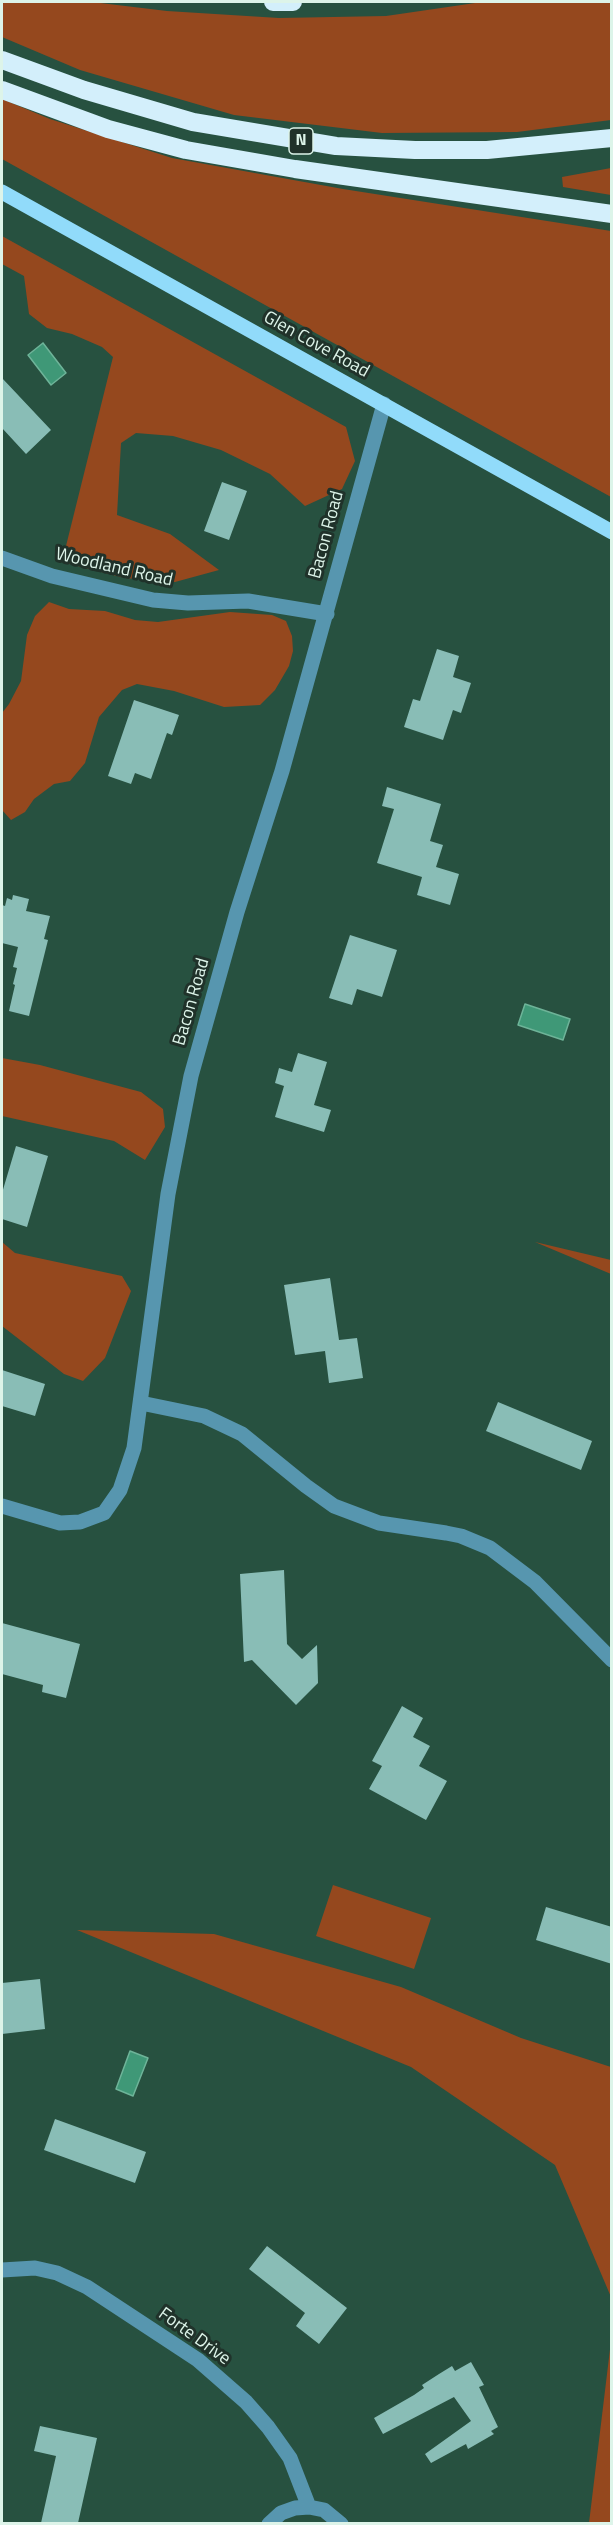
<!DOCTYPE html>
<style>
body{margin:0}
#map{position:relative;width:613px;height:2525px;overflow:hidden;background:#275140;font-family:"Titillium Web",sans-serif}
canvas{display:block}
.frame{position:absolute;inset:0;border:3px solid #ddf4e9;pointer-events:none}
</style>
<div id="map">
<canvas width="613" height="2525"></canvas>
<div class="frame"></div>
</div>
<script>
const g = document.querySelector('canvas').getContext('2d');
g.lineJoin = 'round';
function fill(path, color) { g.fillStyle = color; g.fill(path, 'evenodd'); }
const poly = rows => new Path2D(rows.map(r => 'M' + r).join(''));
function trace(path, color, width, dash) { g.strokeStyle = color; g.lineWidth = width; g.lineCap = dash ? 'butt' : 'round'; g.setLineDash(dash || []); g.stroke(path); }
function drawText(font, color, halo, rows, align = 'center') {
  g.font = font + ' "Titillium Web",sans-serif'; g.lineWidth = 6; g.setLineDash([]); g.textBaseline = 'middle'; g.strokeStyle = halo; g.fillStyle = color; for (const [text, x, y, turn = 0] of rows) {
    g.save(); g.translate(x, y); g.rotate((+turn || 0) * Math.PI / 180); g.textAlign = isNaN(turn) ? turn : align; if (halo) g.strokeText(text, 0, 0); g.fillText(text, 0, 0); g.restore();
  }
}
const green = poly([
 [2,2,92,2,167,11,279,18,386,16,482,2,611,2,611,120,517,132,382,133,234,115,80,70,2,37],
 [2,99,50,119,172,158,343,189,611,231,611,497,2,159],
 [611,168,611,195,563,187,562,177],
 [2,236,346,427,355,461,342,489,305,506,270,474,221,450,173,436,136,433,121,443,117,515,170,534,219,570,175,582,125,578,62,562,113,357,102,347,72,334,47,328,29,314,24,276,2,264],
 [49,602,69,609,105,611,135,620,158,622,230,612,272,615,286,621,292,636,293,651,289,666,275,690,260,705,224,707,174,691,137,684,122,690,99,717,85,763,70,781,54,784,34,799,25,812,11,820,2,810,2,713,9,704,21,681,27,635,35,616],
 [2,1058,40,1065,141,1092,163,1109,165,1127,145,1160,114,1141,2,1116],
 [2,1242,15,1253,122,1276,131,1291,105,1358,83,1381,64,1374,2,1326],
 [535,1242,611,1260,611,1274],
 [333,1885,431,1918,414,1969,316,1936],
 [77,1930,214,1934,401,1987,521,2038,611,2067,611,2297,555,2165,411,2067],
 [611,2341,611,2523,589,2523]
]);
const water = poly([
 [43,343,66,373,51,385,28,355,43,343],
 [525,1004,570,1019,563,1040,518,1025,525,1004],
 [130,2051,148,2058,133,2096,116,2089,130,2051]
]);
const building = poly([
 [2,378,51,430,26,454,2,428],
 [222,482,247,491,229,540,204,531],
 [437,649,459,656,453,677,471,683,461,713,453,710,443,740,404,727,413,699,420,701],
 [134,700,179,715,172,735,167,733,151,779,135,773,131,784,108,776],
 [387,787,441,804,430,841,443,845,436,867,459,874,450,905,417,895,422,877,377,863,394,809,382,806],
 [13,895,29,899,26,911,50,916,44,939,48,940,29,1016,9,1011,15,985,13,984,17,968,13,967,18,947,2,943,2,905,5,906,7,898,12,900],
 [350,935,397,950,382,997,357,989,352,1005,329,998],
 [298,1053,327,1062,314,1105,331,1110,324,1132,275,1117,284,1086,275,1083,279,1068,292,1072],
 [16,1146,48,1156,27,1227,2,1219,2,1193],
 [330,1278,339,1340,357,1338,363,1378,329,1383,325,1351,295,1355,284,1285],
 [2,1370,45,1384,35,1416,2,1406],
 [498,1402,592,1441,581,1470,486,1431],
 [284,1570,287,1644,302,1659,317,1645,318,1683,296,1705,252,1660,244,1662,240,1574],
 [2,1623,80,1644,66,1698,42,1692,43,1685,2,1674],
 [402,1706,423,1718,413,1737,430,1746,419,1766,447,1781,426,1820,369,1789,382,1766,372,1761],
 [546,1907,612,1927,612,1964,536,1940],
 [40,1979,45,2029,2,2034,2,1983],
 [55,2119,146,2152,135,2183,44,2150],
 [267,2246,347,2308,319,2344,296,2326,305,2313,249,2269],
 [471,2362,484,2385,479,2387,498,2427,491,2431,494,2434,468,2449,466,2444,431,2463,425,2454,471,2421,454,2397,383,2434,374,2418,414,2395,424,2388,422,2385,439,2374,452,2366,455,2371],
 [40,2426,97,2438,78,2523,41,2523,56,2456,34,2451]
]);
const minor = poly([
 [2,558,52,576,153,600,188,603,248,601,327,614],
 [141,1403,204,1416,242,1434,306,1486,334,1506,379,1523,446,1533,461,1536,490,1548,535,1582,612,1660],
 [2,1506,60,1523,80,1522,104,1513,120,1490,134,1448,168,1194,191,1076,237,912,282,771,384,404],
 [2,2270,35,2268,57,2273,87,2287,198,2360,246,2402,268,2427,290,2458,309,2507],
 [269,2524,281,2513,295,2508,309,2507,324,2510,341,2524]
]);
const major = poly([
 [2,192,612,532]
]);
const highway = poly([
 [273,2,293,2],
 [2,60,84,90,193,122,336,146,415,150,487,150,612,138],
 [2,90,108,129,186,150,295,169,612,214]
]);
const shields = [
 [301,141,24]
];
const shieldNames = [
 ["N",301,141]
];
const streetNames = [
 ["Glen Cove Road",316,345,29],
 ["Bacon Road",327,535,-75],
 ["Woodland Road",114,568,13],
 ["Bacon Road",192,1002,-74],
 ["Forte Drive",194,2337,36]
];
fill(green, '#95481e');
fill(water, '#3f9877');
trace(water, '#6eb499', 1.5);
fill(building, '#89bdb6');
trace(minor, '#5796af', 15);
trace(major, '#91dbfa', 15);
trace(highway, '#d3effb', 18);
for (const [x, y, w] of shields) { const box = new Path2D(); box.roundRect(x - w / 2, y - 13, w, 26, 4.5); g.fillStyle = '#20322a'; g.fill(box); trace(box, '#ddf4e9', 1.5); }
drawText('bold 16px', '#ddf4e9', null, shieldNames);
drawText('18px', '#ddf4e9', '#20322a', streetNames);
</script>
